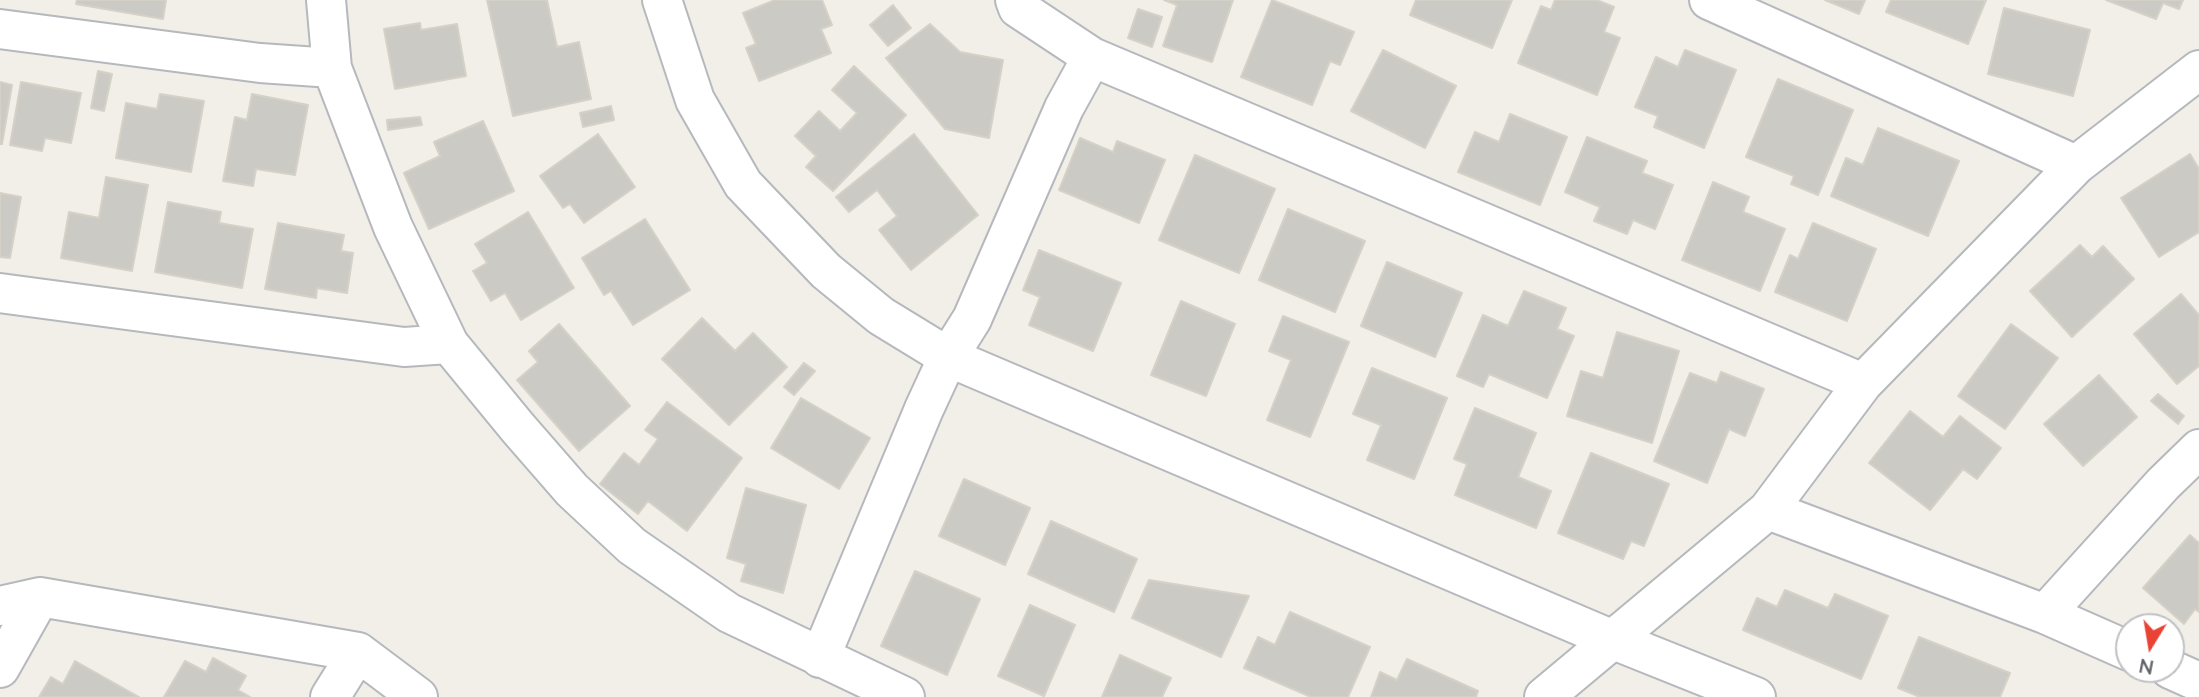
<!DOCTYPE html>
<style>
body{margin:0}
#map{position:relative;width:2199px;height:697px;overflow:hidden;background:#f1efe8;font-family:Lato,sans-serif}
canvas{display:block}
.north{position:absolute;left:2115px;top:613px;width:70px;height:70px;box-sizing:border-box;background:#fff;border:2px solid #bfc1c3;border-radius:50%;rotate:191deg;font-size:19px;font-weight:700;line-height:28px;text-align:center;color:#5f6368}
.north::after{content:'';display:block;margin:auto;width:24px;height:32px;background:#ea4335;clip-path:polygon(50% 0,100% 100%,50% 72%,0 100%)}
</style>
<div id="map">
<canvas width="2199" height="697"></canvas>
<div class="north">N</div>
</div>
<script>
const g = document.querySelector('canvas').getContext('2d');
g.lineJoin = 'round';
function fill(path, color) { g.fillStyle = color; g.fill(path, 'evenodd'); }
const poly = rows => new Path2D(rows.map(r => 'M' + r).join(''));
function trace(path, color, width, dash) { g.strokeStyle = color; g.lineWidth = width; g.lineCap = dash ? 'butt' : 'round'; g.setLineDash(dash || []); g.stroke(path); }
const building = poly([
 [77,0,166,0,163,19,76,4,77,0],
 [487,0,547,0,557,47,579,42,591,99,513,116,487,0],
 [775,0,822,0,832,25,821,29,831,53,759,81,746,48,756,44,743,13,775,0],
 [1164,0,1233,0,1212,62,1163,46,1177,5,1164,0],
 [1272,0,1354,32,1340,65,1330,61,1312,105,1241,77,1272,0],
 [1416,0,1512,0,1492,48,1410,15,1416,0],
 [1555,0,1597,0,1614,7,1604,32,1620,38,1597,95,1518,63,1541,6,1551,10,1555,0],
 [1825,0,1865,0,1859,14,1825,0],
 [1891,0,1986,0,1968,44,1886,12,1891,0],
 [2106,0,2183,0,2179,9,2163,3,2156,19,2106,0],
 [893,5,911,28,888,46,870,25,893,5],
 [2004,8,2090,30,2073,96,1988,74,2004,8],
 [1138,9,1162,17,1152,47,1128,38,1138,9],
 [420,23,421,30,457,24,466,76,395,89,384,29,420,23],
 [930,24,960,52,1003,60,989,138,945,129,886,58,930,24],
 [1383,50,1456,86,1425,148,1351,111,1383,50],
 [1685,50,1736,70,1704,148,1654,127,1658,116,1635,107,1656,57,1678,67,1685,50],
 [854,66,906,115,833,191,806,167,816,156,795,136,819,111,840,131,857,113,832,90,854,66],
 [98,71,112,74,104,111,91,108,98,71],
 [1778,79,1853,110,1818,195,1791,184,1794,176,1746,157,1778,79],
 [0,82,12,85,2,144,0,144,0,82],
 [21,82,81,93,71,143,45,138,42,151,10,145,21,82],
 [160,94,204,101,191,172,116,158,126,103,157,109,160,94],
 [252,94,308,105,295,175,256,169,253,186,223,181,235,117,247,120,252,94],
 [611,106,614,120,583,127,580,113,611,106],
 [1510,114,1567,137,1540,205,1458,172,1475,132,1499,142,1510,114],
 [420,117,422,125,388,130,387,120,420,117],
 [483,121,514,191,429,229,404,173,440,156,434,142,483,121],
 [1878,128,1959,161,1928,236,1831,196,1846,158,1863,165,1878,128],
 [598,134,635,187,584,223,570,204,563,208,540,176,598,134],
 [914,134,978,215,911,270,879,230,897,216,877,190,849,212,836,197,914,134],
 [1587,137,1647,161,1642,173,1673,185,1655,229,1633,220,1627,234,1594,221,1600,207,1565,192,1587,137],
 [1080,138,1113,152,1117,141,1165,160,1139,223,1059,190,1080,138],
 [2190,154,2199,169,2199,232,2159,257,2121,198,2190,154],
 [1195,155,1275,189,1239,273,1159,240,1195,155],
 [106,177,148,185,132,271,61,258,69,212,99,218,106,177],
 [1713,182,1749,197,1743,212,1785,229,1760,291,1682,260,1713,182],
 [0,193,21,197,10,258,0,257,0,193],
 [168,202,221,212,219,223,253,229,242,288,155,272,168,202],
 [1288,209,1365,241,1335,312,1259,280,1288,209],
 [528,212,574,288,521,320,505,293,491,301,473,271,487,263,475,244,528,212],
 [645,219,690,290,633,325,611,291,604,295,582,258,645,219],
 [278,223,344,235,341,251,353,253,347,293,317,288,316,298,265,289,278,223],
 [1813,223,1876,249,1847,321,1775,292,1790,255,1798,259,1813,223],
 [2080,245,2092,257,2103,246,2134,279,2072,337,2030,291,2080,245],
 [1039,250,1121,283,1093,351,1029,325,1040,297,1023,290,1039,250],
 [1387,262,1462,293,1435,357,1361,326,1387,262],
 [1524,291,1566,308,1557,329,1574,336,1547,398,1489,374,1483,387,1457,376,1483,315,1508,326,1524,291],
 [2181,294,2199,315,2199,366,2177,384,2134,334,2181,294],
 [1181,301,1235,324,1206,396,1151,375,1181,301],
 [1283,316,1349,342,1310,437,1267,420,1291,360,1269,351,1283,316],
 [702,318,735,351,753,333,787,367,729,425,662,359,702,318],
 [559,324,630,406,579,451,517,380,538,362,529,351,559,324],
 [2011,324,2058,358,2005,429,1958,396,2011,324],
 [1617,332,1679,351,1652,443,1567,416,1581,371,1603,378,1617,332],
 [804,363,815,371,794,395,784,387,804,363],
 [1372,368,1447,398,1414,479,1367,460,1381,425,1353,414,1372,368],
 [1721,372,1764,389,1745,436,1729,429,1707,483,1654,461,1690,373,1717,383,1721,372],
 [2099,375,2137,417,2083,466,2044,424,2099,375],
 [2158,394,2184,416,2178,424,2151,401,2158,394],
 [801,398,870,438,839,489,771,448,801,398],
 [667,402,742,458,687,531,648,501,638,514,600,484,624,453,639,465,658,439,645,430,667,402],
 [1475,408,1536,433,1518,477,1551,491,1536,528,1455,495,1467,464,1454,459,1475,408],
 [1910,411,1943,437,1960,416,2001,448,1977,479,1963,469,1930,510,1869,463,1910,411],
 [1591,453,1669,484,1644,546,1631,541,1623,559,1558,533,1591,453],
 [964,479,1030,508,1005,565,939,536,964,479],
 [746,488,806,505,783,593,741,581,746,564,727,558,746,488],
 [1051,521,1137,559,1114,612,1028,574,1051,521],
 [2190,535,2199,543,2199,612,2195,609,2184,624,2143,588,2190,535],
 [915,571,980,599,947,675,881,646,915,571],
 [1149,580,1249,596,1221,657,1132,618,1149,580],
 [1785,590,1828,608,1835,594,1888,616,1861,679,1743,630,1757,598,1777,607,1785,590],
 [1030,605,1075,625,1044,696,998,676,1030,605],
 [1290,612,1370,647,1348,697,1311,697,1244,668,1258,637,1275,645,1290,612],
 [1919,637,2010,673,2000,697,1920,697,1898,688,1919,637],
 [1120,655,1171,678,1162,697,1102,697,1120,655],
 [213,658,246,676,238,690,250,697,164,697,185,661,206,672,213,658],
 [1407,659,1478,691,1476,697,1371,697,1380,672,1397,680,1407,659],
 [75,661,139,697,39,697,51,677,63,684,75,661]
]);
const minor = poly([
 [326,0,332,68,393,227,449,344,518,428,572,490,632,546,729,613,905,697],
 [1015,0,1018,8,1092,57,1863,383],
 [1709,0,2076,165],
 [0,29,260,63,332,68],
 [0,293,404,347,449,344],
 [1768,510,2045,614,2129,651],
 [0,606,40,597,358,652,418,697],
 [2045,614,2163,484,2199,449],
 [820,658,924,409,948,357,972,319,1064,108,1092,57],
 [0,668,40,597],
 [2170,669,2199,682],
 [330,697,358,652],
 [1544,697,1768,510,1863,383,2076,165,2199,70]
]);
const tertiary = poly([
 [662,0,695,100,743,184,826,271,881,316,948,357,1611,639,1756,697]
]);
fill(building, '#cccac5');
trace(building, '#d6d1c6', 2);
trace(minor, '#b5b8bc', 42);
trace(tertiary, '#b5b8bc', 42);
trace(minor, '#fff', 38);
trace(tertiary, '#fff', 38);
</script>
